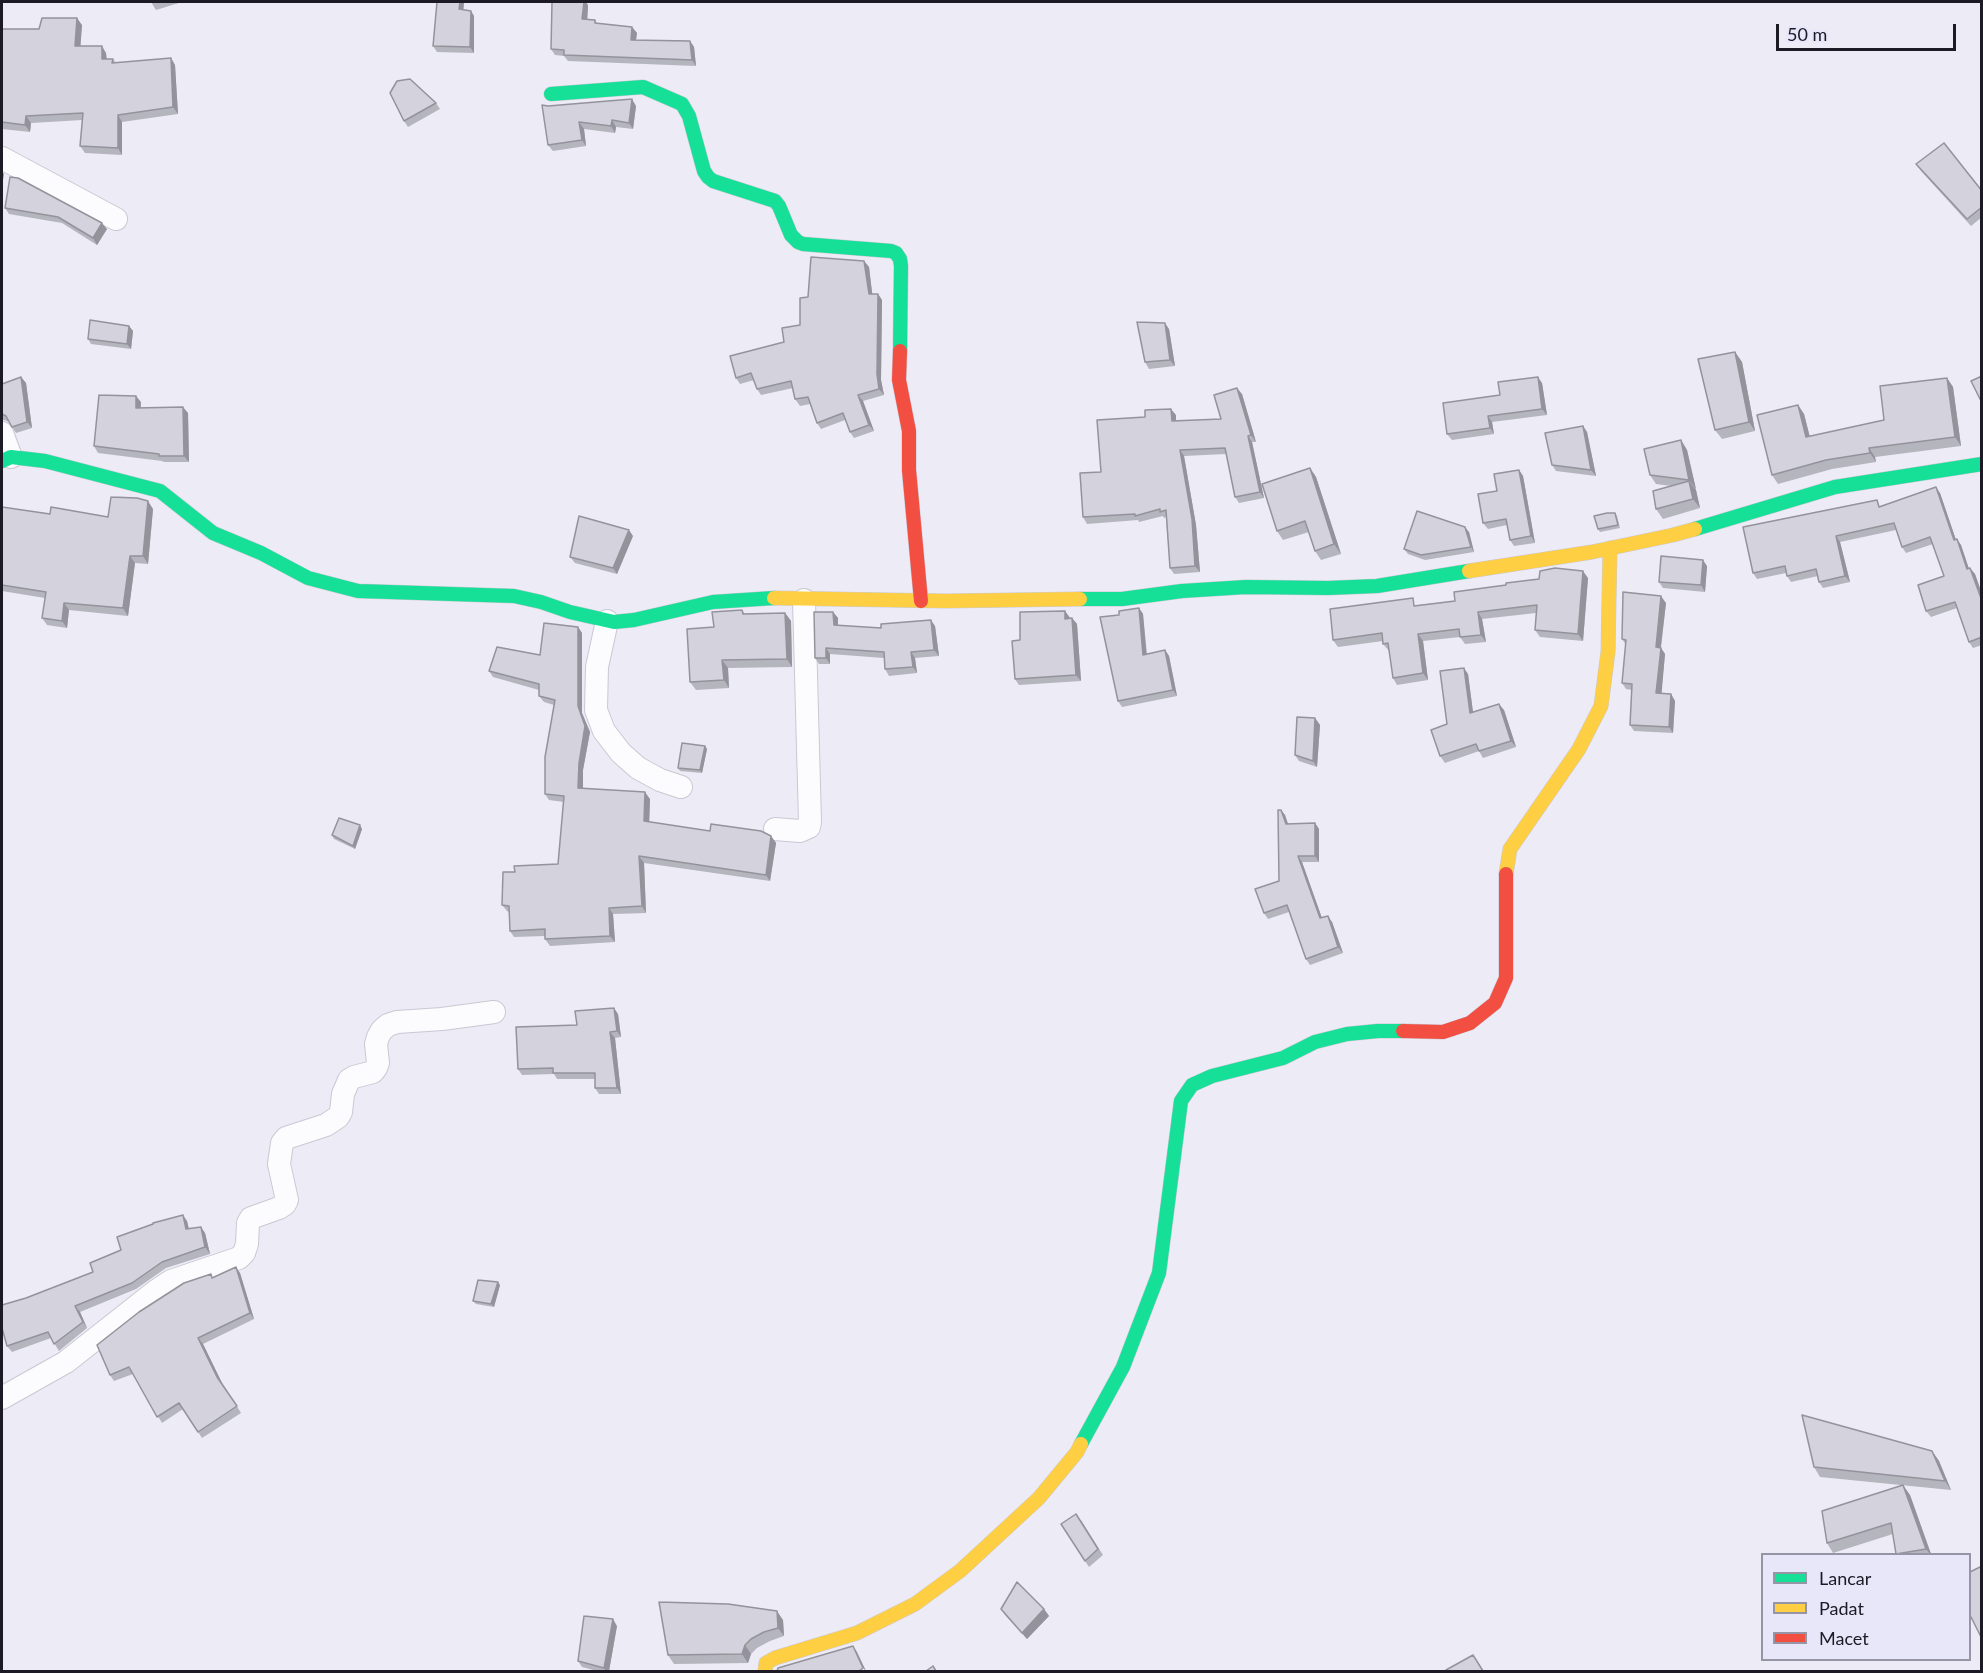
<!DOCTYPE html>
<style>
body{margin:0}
#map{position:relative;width:1983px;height:1673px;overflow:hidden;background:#ecebf6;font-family:Lato,sans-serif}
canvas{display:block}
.frame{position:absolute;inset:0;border:3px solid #1b1a25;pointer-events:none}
.legend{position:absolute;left:1761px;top:1553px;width:210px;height:108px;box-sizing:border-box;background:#e8e7fa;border:2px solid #9695a5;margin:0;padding:8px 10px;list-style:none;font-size:18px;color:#1b1a25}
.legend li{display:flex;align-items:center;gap:12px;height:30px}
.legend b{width:30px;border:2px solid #9695a5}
.scale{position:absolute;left:1776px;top:24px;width:180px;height:27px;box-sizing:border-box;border:3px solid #1b1a25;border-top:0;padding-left:8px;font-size:18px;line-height:21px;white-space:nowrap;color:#1b1a25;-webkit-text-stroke:4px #e8e7fa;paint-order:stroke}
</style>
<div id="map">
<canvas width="1983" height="1673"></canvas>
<div class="frame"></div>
<ul class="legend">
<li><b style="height:8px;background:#16e098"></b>Lancar</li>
<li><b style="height:8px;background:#ffcf43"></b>Padat</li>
<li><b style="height:8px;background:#f24e42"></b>Macet</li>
</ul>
<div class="scale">50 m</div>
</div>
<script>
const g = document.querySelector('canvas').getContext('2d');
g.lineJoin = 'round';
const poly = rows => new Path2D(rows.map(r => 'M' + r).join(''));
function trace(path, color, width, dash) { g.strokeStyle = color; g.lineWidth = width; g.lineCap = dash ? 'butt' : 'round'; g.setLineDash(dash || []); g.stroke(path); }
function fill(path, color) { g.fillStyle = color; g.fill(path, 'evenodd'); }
const street = poly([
 [2,158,116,219],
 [2,433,11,457],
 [607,621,597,667,596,710,604,731,621,753,638,768,660,780,681,787],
 [775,829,800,831,809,827,810,822,804,600],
 [2,1398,66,1362,156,1291,171,1281,239,1258,244,1253,247,1244,248,1223,251,1218,279,1208,285,1204,287,1200,279,1164,282,1143,286,1138,326,1125,338,1117,341,1112,343,1094,349,1080,354,1077,373,1072,376,1068,378,1063,376,1044,378,1037,382,1030,388,1025,397,1022,442,1019,494,1012]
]);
const fast = poly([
 [551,94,643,87,682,104,689,116,704,171,708,177,713,181,775,201,779,206,791,235,798,242,803,244,891,251,896,253,900,259,901,266,900,351],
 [2,461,11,457,45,461,160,491,213,533,261,553,308,578,358,591,514,596,541,602,570,612,614,622,634,620,713,602,774,598],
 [1695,529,1835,487,1982,464],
 [1080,599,1122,599,1182,591,1246,587,1328,588,1377,586,1469,571],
 [1081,1444,1123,1367,1159,1273,1181,1101,1192,1085,1212,1076,1283,1058,1315,1042,1347,1034,1378,1031,1403,1031]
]);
const slow = poly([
 [1469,571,1592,552,1673,535,1695,529],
 [774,598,946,601,1080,599],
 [1506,874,1510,849,1579,749,1601,706,1608,652,1610,548],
 [765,1672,766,1663,775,1658,857,1633,915,1604,960,1571,1039,1498,1077,1452,1081,1444]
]);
const jam = poly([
 [900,351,899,380,909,431,909,470,921,601],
 [1403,1031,1443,1032,1470,1023,1495,1003,1506,978,1506,874]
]);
const wall = poly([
 [151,2,182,2,156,10],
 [437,2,464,2,463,10,471,11,474,16,474,53,437,52,433,46],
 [588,5,587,19,595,20,597,23,632,27,637,33,636,40,690,41,694,47,696,66,568,61,564,56,555,55,551,49],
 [82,25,80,46,106,53,107,59,113,59,116,63,171,58,175,65,178,114,122,122,122,155,85,153,80,146,82,120,31,123,30,132,2,129,2,33],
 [436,103,440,109,408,127,404,121],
 [548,106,636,106,633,129,616,127,615,133,584,129,586,146,553,151,548,145],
 [1916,164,1982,191,1982,217,1971,226,1921,171],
 [10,177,107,229,97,245,62,223,9,214,5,208],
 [864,261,869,267,872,294,878,294,882,300,881,380,884,395,863,401,874,431,854,438,850,432,845,420,821,429,817,423,810,404,800,406,795,399,793,388,761,395,757,389,754,380,740,384,736,378,784,342,800,325,808,297],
 [129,326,133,331,131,349,91,344,88,339],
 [1169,329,1175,366,1149,369,1145,362],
 [1735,352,1742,362,1755,431,1722,439,1715,430],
 [21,377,26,383,32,428,16,433,9,422,4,420,2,420,2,384],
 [1947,378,1953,387,1961,446,1875,457,1876,462,1832,469,1778,484,1772,475,1798,405,1804,414,1810,437,1884,420],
 [1542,383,1547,415,1492,422,1494,434,1452,440,1447,434,1500,395],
 [1242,394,1256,442,1252,442,1264,498,1239,503,1235,497,1226,454,1184,456,1196,525,1200,572,1174,574,1170,568,1166,517,1164,518,1163,516,1139,522,1138,520,1087,524,1083,517,1101,472,1176,415,1176,421,1221,419],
 [141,402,141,408,188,413,189,462,164,462,162,461,98,453,94,446],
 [1583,426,1587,432,1596,476,1556,471,1552,465],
 [1681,440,1687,450,1700,508,1663,519,1656,509,1671,486,1656,484,1650,475],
 [1310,468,1316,477,1341,554,1321,560,1315,551,1309,532,1283,540,1277,531],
 [1519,470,1523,476,1535,543,1514,546,1510,540,1507,525,1488,529,1483,523,1497,491],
 [1940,493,1956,540,1961,545,1969,569,1975,574,1982,594,1982,645,1973,648,1969,642,1957,608,1931,617,1926,611,1944,576,1933,544,1906,553,1902,547,1896,530,1840,542,1850,582,1823,588,1819,582,1818,576,1791,582,1787,576,1786,573,1757,579,1753,573,1881,506],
 [2,507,50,514,108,517,153,509,148,564,135,563,128,616,69,610,67,628,47,625,42,618,45,598,2,591],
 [1615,513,1617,516,1620,528,1600,532,1598,529],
 [1469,532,1474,552,1425,560,1408,554,1404,549],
 [633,536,617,574,575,563,570,557],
 [1707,566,1705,592,1663,588,1659,582],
 [1588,578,1583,641,1540,637,1535,630,1536,613,1482,619,1486,642,1465,644,1460,637,1423,641,1428,680,1397,685,1393,678,1389,651,1383,644,1383,641,1338,647,1333,640,1418,605,1455,601,1506,585,1539,579],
 [1666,603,1661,648,1665,654,1661,694,1671,694,1675,701,1673,733,1634,731,1630,725,1632,690,1626,689,1622,683,1626,645,1622,639],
 [1139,608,1143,614,1147,654,1165,650,1169,656,1177,696,1122,707,1118,701],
 [742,610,745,614,785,613,791,621,792,667,728,668,729,688,696,690,690,682,714,627],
 [1065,611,1070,618,1072,618,1077,624,1081,681,1019,685,1015,679,1020,640],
 [833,612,838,618,838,626,881,628,935,626,939,656,915,658,917,673,889,676,885,669,884,658,830,654,830,664,819,664,815,658],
 [578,627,582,633,582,713,590,732,583,770,583,789,650,799,649,822,710,831,771,836,776,843,770,881,644,863,646,913,613,914,615,942,550,946,545,939,545,936,514,937,510,931,509,912,507,911,502,905,515,872,558,864,564,802,549,800,545,794,554,705,544,702,539,696,539,690,493,677,489,671,540,655],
 [1468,674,1473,712,1504,710,1516,747,1483,758,1479,751,1445,763,1440,756,1447,724],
 [1315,718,1320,725,1317,767,1299,761,1295,755],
 [705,746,707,749,702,773,680,771,678,768],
 [1281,810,1285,815,1288,824,1315,823,1319,829,1319,862,1302,862,1322,918,1332,922,1343,953,1310,965,1306,959,1289,912,1268,919,1264,913,1279,881],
 [362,829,355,849,334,839,332,835],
 [618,1014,621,1037,615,1038,621,1094,599,1094,595,1088,595,1079,557,1079,554,1074,522,1075,518,1069,577,1025],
 [187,1221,189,1229,205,1233,210,1254,166,1268,136,1289,80,1312,87,1328,59,1351,51,1338,12,1352,7,1346,4,1334,2,1335,2,1305,26,1298,93,1272,153,1224],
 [240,1273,254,1319,203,1344,222,1383,241,1413,202,1438,183,1409,162,1423,133,1374,114,1381,110,1375,214,1277],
 [500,1285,494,1307,476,1304,473,1301],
 [1932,1451,1939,1461,1951,1490,1820,1477,1814,1467],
 [1910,1495,1931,1554,1896,1554,1893,1534,1833,1553,1827,1543],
 [1081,1520,1103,1555,1089,1567,1061,1524],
 [1001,1609,1044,1609,1049,1616,1027,1639,1005,1615],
 [783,1620,784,1636,770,1641,757,1648,751,1654,748,1663,674,1664,668,1655],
 [617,1626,609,1671,597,1671,582,1667,578,1661]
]);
const shadedWall = poly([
 [460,2,464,2,463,15,459,9],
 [584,2,586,2,588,5,587,25,582,19],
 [471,11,474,16,474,53,470,47],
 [77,18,82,25,80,53,75,46],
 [632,27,637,33,635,46,631,40],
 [690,41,694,47,696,66,692,60],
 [102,46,106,53,107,66,102,59],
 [171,58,175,65,178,114,173,107],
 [632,99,636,106,633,129,629,123],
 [118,115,122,122,122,155,118,148],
 [26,116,31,123,30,132,25,125],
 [612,120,616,127,615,133,611,126],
 [579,122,584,129,586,146,582,140],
 [2,171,4,174,2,187],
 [102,223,107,229,97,245,93,238],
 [864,261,869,267,873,300,869,294],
 [878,294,882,300,881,380,884,395,879,389,877,374],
 [1165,323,1169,329,1175,366,1170,360],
 [129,326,133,331,131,349,127,344],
 [1735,352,1742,362,1755,431,1749,422],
 [21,377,26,383,32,428,27,422],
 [1538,377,1542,383,1547,415,1542,409],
 [1947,378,1953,387,1961,446,1955,437],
 [1237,388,1242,394,1256,442,1251,435],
 [858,395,863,401,874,431,869,425],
 [136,396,141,402,140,414,136,408],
 [1798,405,1804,414,1812,446,1806,437],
 [183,407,188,413,189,462,184,456],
 [1171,409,1176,415,1176,427,1172,421],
 [1488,416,1492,422,1494,434,1490,428],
 [1583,426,1587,432,1596,476,1591,470],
 [1248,436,1252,442,1264,498,1260,492],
 [1681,440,1687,450,1696,489,1689,480],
 [1869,448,1875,457,1876,462,1870,453],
 [1180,450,1184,456,1196,525,1200,572,1195,566],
 [1310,468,1316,477,1341,554,1334,544],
 [1519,470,1523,476,1535,543,1531,536],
 [1689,481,1696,490,1700,508,1693,499],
 [1936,487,1940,493,1958,546,1954,540],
 [148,501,153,509,148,564,143,556],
 [1465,527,1469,532,1474,552,1471,547],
 [629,530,633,536,617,574,613,568],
 [1836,536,1840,542,1850,582,1845,576],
 [1957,539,1961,545,1971,575,1967,569],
 [130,556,135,563,128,616,123,608],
 [1703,560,1707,566,1705,592,1701,585],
 [1970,568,1975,574,1982,594,1982,601],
 [1583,571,1588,578,1583,641,1578,634],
 [1661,596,1666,603,1660,653,1656,647],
 [64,603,69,610,67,628,62,621],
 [1139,608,1143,614,1147,661,1143,655],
 [1065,611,1070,618,1069,625,1065,619],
 [833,612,838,618,838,631,834,625],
 [1478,612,1482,619,1486,642,1481,635],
 [785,613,791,621,792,667,787,659],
 [1072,618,1077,624,1081,681,1076,675],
 [931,620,935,626,939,656,934,650],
 [578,627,582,633,582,713,590,732,583,770,583,795,578,788],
 [1418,634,1423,641,1428,680,1423,673],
 [826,648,830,654,830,664,826,658],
 [1661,648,1665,654,1661,700,1656,693],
 [1165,650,1169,656,1177,696,1173,690],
 [911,652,915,658,917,673,913,667],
 [722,660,728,668,729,688,724,680],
 [1464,668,1468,674,1474,720,1470,713],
 [1671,694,1675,701,1673,733,1669,727],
 [1499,704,1504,710,1516,747,1511,741],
 [1315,718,1320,725,1317,767,1313,761],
 [705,746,707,749,702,773,700,770],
 [645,792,650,799,649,828,644,821],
 [1281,810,1285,815,1290,830,1286,824],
 [1315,823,1319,829,1319,862,1315,856],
 [360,825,362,829,355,849,353,846],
 [771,836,776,843,770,881,766,875],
 [639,856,644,863,646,913,642,906],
 [1298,856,1302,862,1324,924,1320,918],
 [609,908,613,914,615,942,610,936],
 [1328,916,1332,922,1343,953,1338,947],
 [614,1008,618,1014,621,1037,617,1031],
 [610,1032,615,1038,621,1094,617,1088],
 [183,1215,187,1221,190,1235,186,1229],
 [201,1227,205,1233,210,1254,205,1247],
 [236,1267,240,1273,254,1319,250,1313],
 [498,1282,500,1285,494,1307,491,1304],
 [75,1306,80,1312,87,1328,83,1322],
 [198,1338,203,1344,222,1383,241,1413,217,1377],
 [1932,1451,1939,1461,1951,1490,1945,1481],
 [1903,1485,1910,1495,1931,1554,1930,1554,1926,1549],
 [1044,1609,1049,1616,1027,1639,1022,1633],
 [777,1611,783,1620,784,1636,778,1628],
 [613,1619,617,1626,609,1671,606,1671,604,1668],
 [745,1645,751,1654,748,1663,742,1654],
 [853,1646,857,1652,866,1671,863,1668]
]);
const building = poly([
 [437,2,460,2,459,9,471,11,470,47,433,46,437,2],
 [552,2,584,2,582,19,595,20,595,23,632,27,631,40,690,41,692,60,564,55,564,50,551,49,552,2],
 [42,18,77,18,75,46,102,46,102,59,113,59,112,63,171,58,173,107,118,115,118,148,80,146,83,113,26,116,25,125,2,122,2,29,39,29,42,18],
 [410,79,436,103,404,121,390,93,397,81,410,79],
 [632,99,629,123,612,120,611,126,579,122,582,140,548,145,542,105,548,106,632,99],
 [1944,143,1982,191,1982,207,1967,219,1916,164,1944,143],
 [10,177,18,178,102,223,93,238,58,217,5,208,10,177],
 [811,257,864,261,869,294,878,294,877,374,879,389,858,395,869,425,850,432,843,413,817,423,808,397,795,399,791,381,757,389,751,373,736,378,730,356,784,342,782,328,800,325,800,298,808,297,811,257],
 [90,320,129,326,127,344,88,339,90,320],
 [1137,322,1165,323,1170,360,1145,362,1137,322],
 [1735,352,1749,422,1715,430,1698,359,1735,352],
 [1982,376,1982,403,1971,381,1982,376],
 [21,377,27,422,12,427,6,416,2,414,2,384,21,377],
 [1538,377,1542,409,1488,416,1490,428,1447,434,1443,403,1500,395,1498,382,1538,377],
 [1947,378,1955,437,1869,448,1870,453,1826,460,1772,475,1757,415,1798,405,1806,437,1884,420,1880,386,1947,378],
 [1237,388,1251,435,1248,436,1260,492,1235,497,1225,448,1180,450,1192,519,1195,566,1170,568,1166,510,1160,512,1160,509,1135,516,1135,514,1083,517,1080,473,1101,472,1097,420,1145,417,1145,410,1171,409,1172,421,1221,419,1214,395,1237,388],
 [99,395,136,396,136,408,183,407,184,456,159,456,159,454,94,446,99,395],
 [1583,426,1591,470,1552,465,1545,433,1583,426],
 [1681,440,1689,480,1650,475,1644,449,1681,440],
 [1310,468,1334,544,1315,551,1305,521,1277,531,1262,484,1310,468],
 [1519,470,1531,536,1510,540,1506,519,1483,523,1478,494,1497,491,1494,474,1519,470],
 [1689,481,1693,499,1656,509,1653,491,1689,481],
 [1936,487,1954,540,1957,539,1967,569,1970,568,1982,601,1982,637,1969,642,1955,602,1926,611,1918,585,1944,576,1930,537,1902,547,1894,523,1836,536,1845,576,1819,582,1816,569,1787,576,1785,566,1753,573,1743,527,1877,500,1879,507,1936,487],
 [111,497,137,498,148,501,143,556,130,556,123,608,64,603,62,621,42,618,46,592,2,585,2,507,50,514,51,507,108,517,111,497],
 [1417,511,1465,527,1471,547,1421,555,1404,549,1417,511],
 [1607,513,1615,513,1618,525,1598,529,1594,516,1607,513],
 [579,516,629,530,613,568,570,557,579,516],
 [1661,556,1703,560,1701,585,1659,582,1661,556],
 [1555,568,1583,571,1578,634,1535,630,1537,605,1478,612,1481,635,1460,637,1459,629,1418,634,1423,673,1393,678,1388,643,1383,644,1382,633,1333,640,1330,609,1413,598,1414,606,1455,601,1454,592,1506,585,1506,583,1539,579,1540,571,1555,568],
 [1623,592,1661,596,1656,647,1661,648,1656,693,1671,694,1669,727,1630,725,1632,684,1622,683,1626,640,1622,639,1623,592],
 [1139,608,1143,655,1165,650,1173,690,1118,701,1100,617,1119,615,1119,611,1139,608],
 [742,610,743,614,785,613,787,659,722,660,724,680,690,682,687,629,714,627,712,612,742,610],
 [1065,611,1065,619,1072,618,1076,675,1015,679,1012,641,1020,640,1020,612,1065,611],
 [814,612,833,612,834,625,881,628,881,624,931,620,934,650,911,652,913,667,885,669,884,652,826,648,826,658,815,658,814,612],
 [544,623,578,627,578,706,585,726,579,763,578,788,645,792,644,821,710,831,711,824,761,831,771,836,766,875,639,856,642,906,609,908,610,936,545,939,545,929,510,931,509,906,502,905,503,872,515,872,514,866,558,864,564,796,545,794,545,757,555,700,539,696,539,684,489,671,497,647,540,655,544,623],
 [1464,668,1470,713,1499,704,1511,741,1479,751,1476,744,1440,756,1431,730,1447,724,1440,671,1464,668],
 [1297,717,1315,718,1313,761,1295,755,1297,717],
 [682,743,705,746,700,770,678,768,682,743],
 [1278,810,1281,810,1286,824,1315,823,1315,856,1298,856,1320,918,1328,916,1338,947,1306,959,1287,905,1264,913,1255,889,1279,881,1278,810],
 [339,818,360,825,353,846,332,835,339,818],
 [614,1008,617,1031,610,1032,617,1088,595,1088,595,1073,553,1073,553,1068,518,1069,516,1027,577,1025,575,1011,614,1008],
 [183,1215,186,1229,201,1227,205,1247,162,1262,132,1283,75,1306,83,1322,54,1344,48,1332,7,1346,2,1328,2,1305,26,1298,93,1272,90,1263,121,1250,117,1237,153,1224,153,1223,183,1215],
 [236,1267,250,1313,198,1338,217,1377,237,1406,198,1432,179,1403,157,1417,129,1367,110,1375,97,1345,139,1312,184,1283,211,1274,212,1278,236,1267],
 [478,1280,498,1282,491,1304,473,1301,478,1280],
 [1802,1415,1932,1451,1945,1481,1814,1467,1802,1415],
 [1903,1485,1926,1549,1896,1554,1891,1523,1827,1543,1822,1511,1903,1485],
 [1076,1514,1098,1549,1085,1561,1061,1524,1076,1514],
 [1982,1566,1982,1639,1970,1615,1970,1572,1982,1566],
 [1017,1582,1044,1609,1022,1633,1001,1609,1017,1582],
 [659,1602,728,1604,777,1611,778,1628,764,1632,751,1639,745,1645,742,1654,668,1655,659,1602],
 [584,1616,613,1619,604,1668,578,1661,584,1616],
 [853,1646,863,1668,859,1671,777,1671,778,1668,853,1646],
 [1473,1655,1483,1671,1446,1671,1446,1670,1473,1655],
 [933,1666,936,1671,926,1671,933,1666]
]);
trace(street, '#c9c8d3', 24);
trace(fast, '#c9c8d3', 15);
trace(slow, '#c9c8d3', 15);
trace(jam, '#c9c8d3', 15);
trace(street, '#fcfcfe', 22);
trace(fast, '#16e098', 14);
trace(slow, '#ffcf43', 14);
trace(jam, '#f24e42', 14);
fill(wall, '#b5b5be');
fill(shadedWall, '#94939b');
fill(building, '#d3d2dd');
trace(building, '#94939b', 1.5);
</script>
